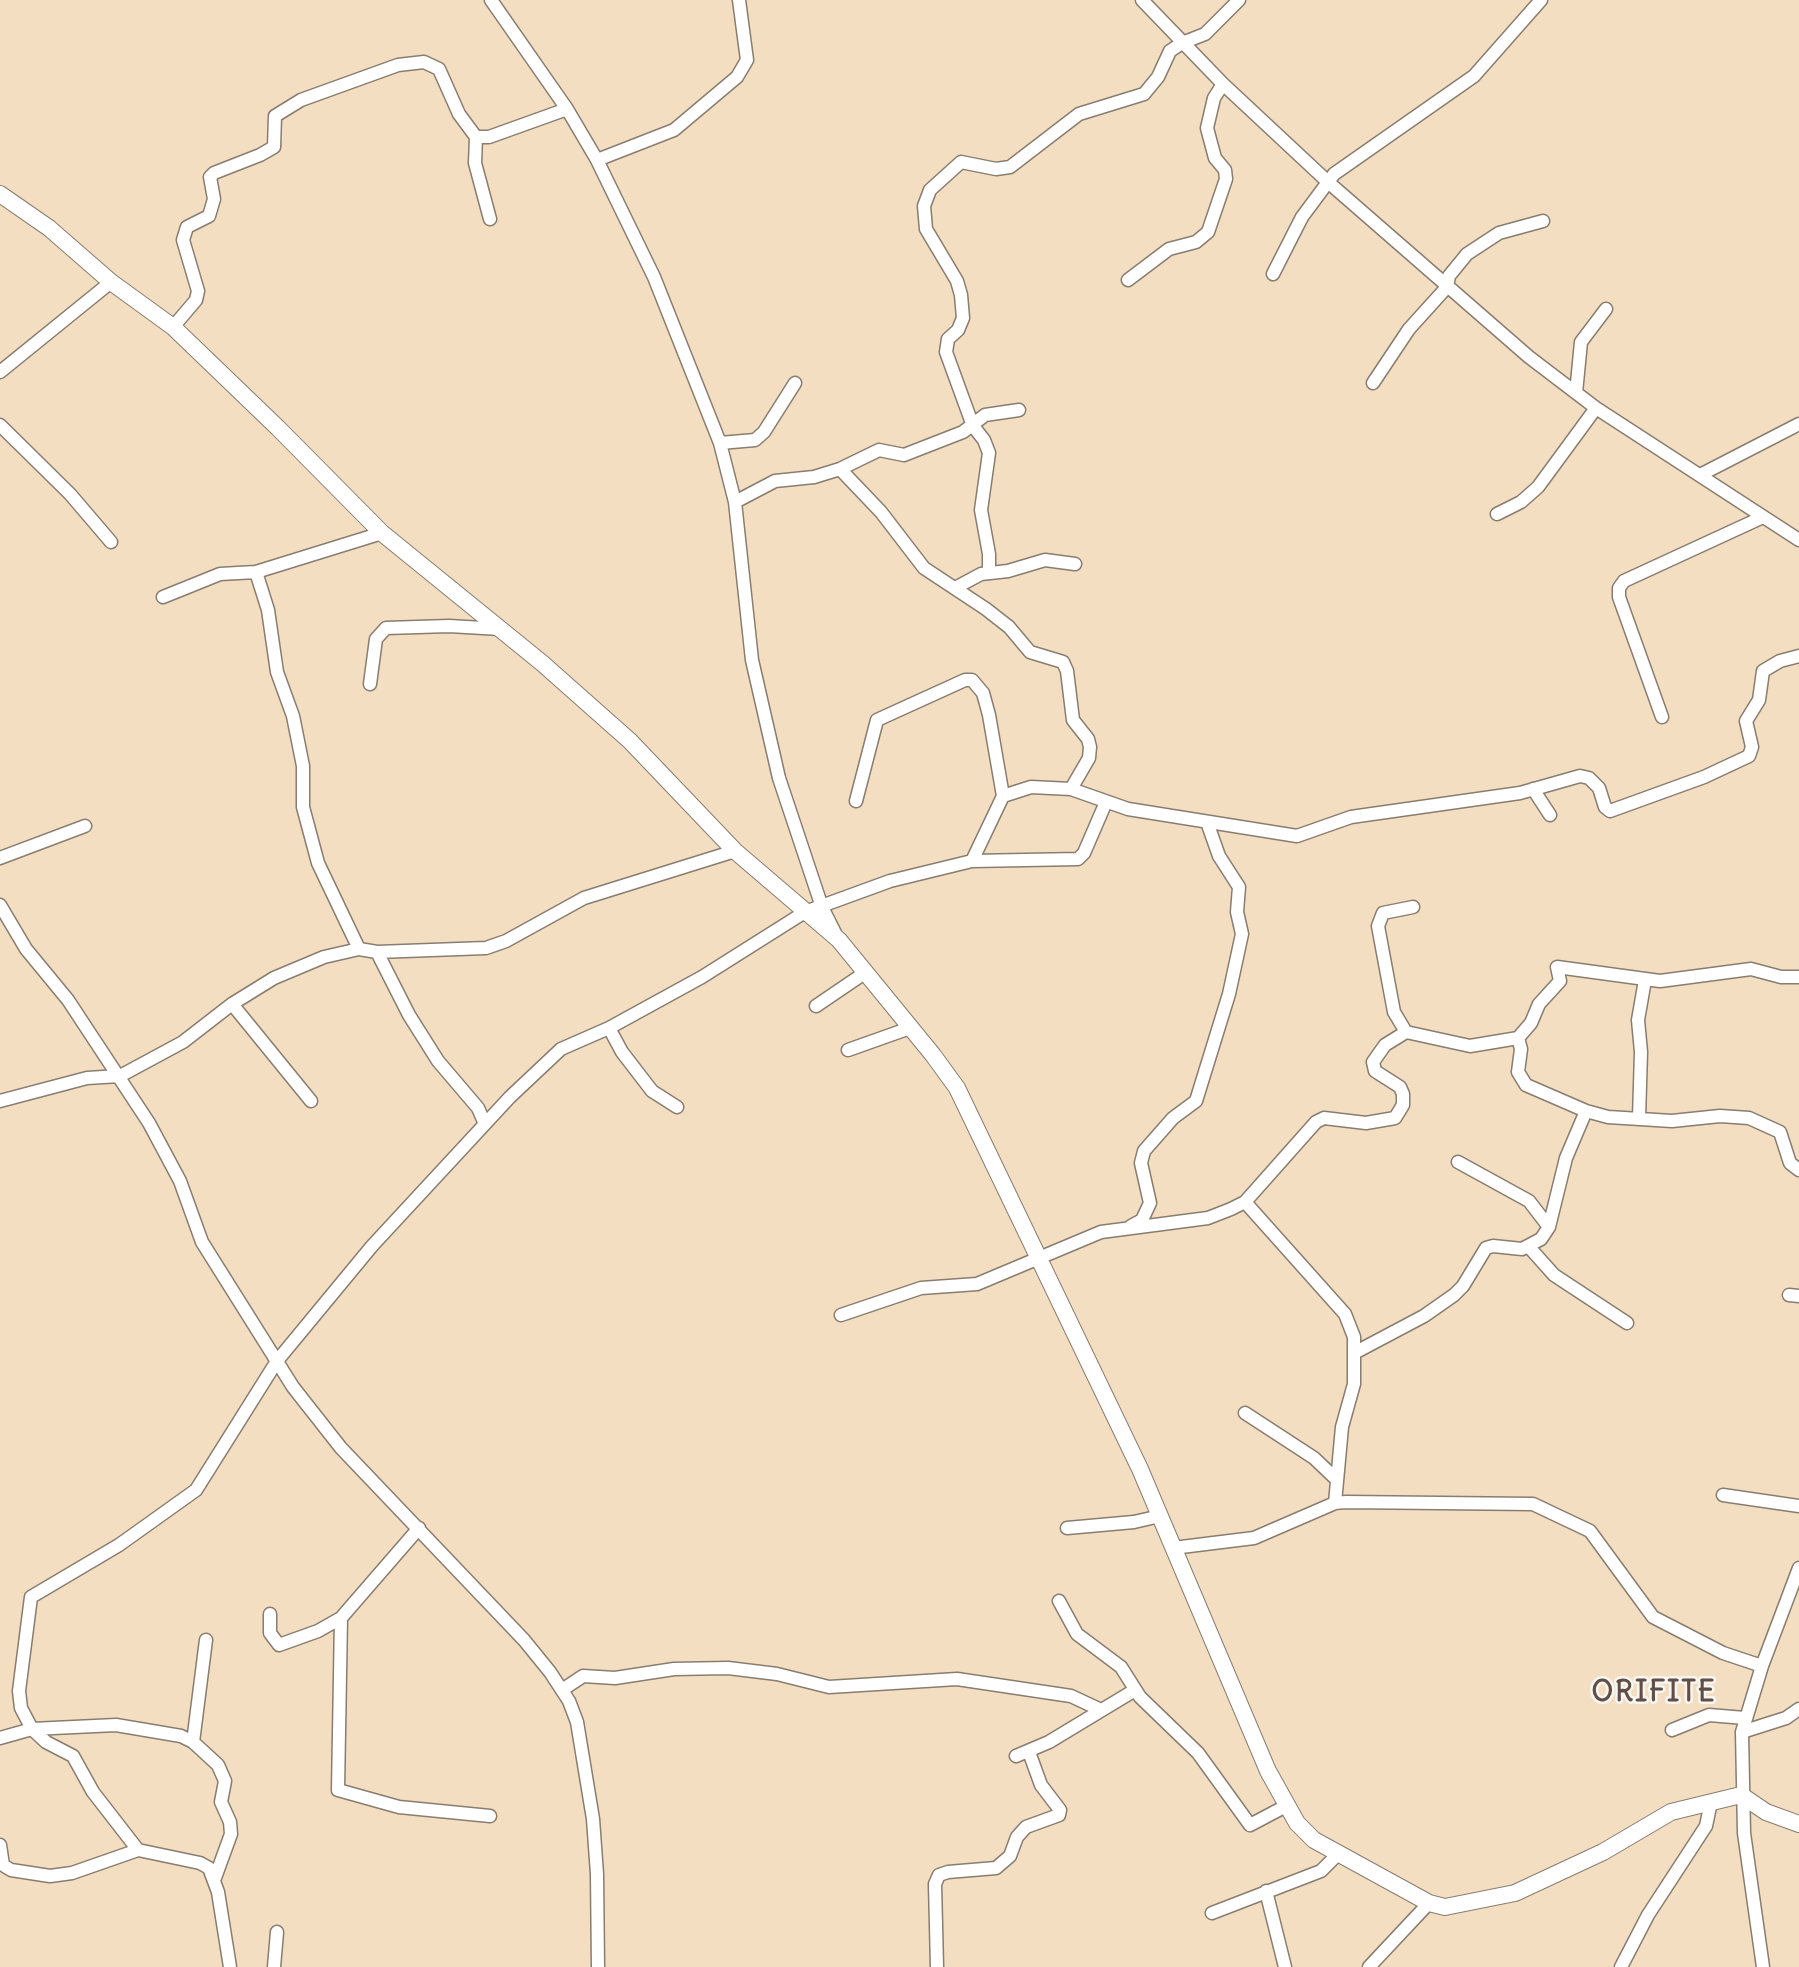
<!DOCTYPE html>
<style>
body{margin:0}
canvas{display:block;background:#f3dec2}
</style>
<canvas width="1799" height="1967"></canvas>
<script>
const g = document.querySelector('canvas').getContext('2d');
g.lineJoin = 'round';
const poly = rows => new Path2D(rows.map(r => 'M' + r).join(''));
function trace(path, color, width, dash) { g.strokeStyle = color; g.lineWidth = width; g.lineCap = dash ? 'butt' : 'round'; g.setLineDash(dash || []); g.stroke(path); }
function drawText(font, color, halo, rows, align = 'center') {
  g.font = font + ' Delius,sans-serif'; g.lineWidth = 5; g.setLineDash([]); g.textBaseline = 'middle'; g.strokeStyle = halo; g.fillStyle = color; for (const [text, x, y, turn = 0] of rows) {
    g.save(); g.translate(x, y); g.rotate((+turn || 0) * Math.PI / 180); g.textAlign = isNaN(turn) ? turn : align; if (halo) g.strokeText(text, 0, 0); g.fillText(text, 0, 0); g.restore();
  }
}
const minor = poly([
 [491,0,567,109,597,160,654,277,720,443,735,502,752,660,779,778,822,907,837,937],
 [1142,0,1223,84,1328,182,1529,357,1596,408,1799,540],
 [476,137,475,163,490,219],
 [597,160,674,130,737,77,747,60,739,0],
 [1273,274,1302,217,1334,174,1474,76,1541,0],
 [1128,280,1169,249,1196,242,1208,232,1226,179,1225,170,1215,158,1207,128,1214,98,1223,84],
 [173,327,196,300,198,291,183,240,187,227,209,216,214,199,210,177,214,173,260,155,274,147,275,116,301,100,398,65,424,62,439,69,459,114,476,137,489,137,567,109],
 [0,372,111,282],
 [1373,383,1409,329,1447,287,1449,276,1467,254,1499,233,1543,221],
 [1576,393,1581,342,1606,309],
 [0,425,70,494,111,542],
 [720,443,755,440,764,432,795,383],
 [840,469,881,512,924,568,986,609,1009,627,1030,652,1063,662,1067,671,1073,720,1088,739,1090,747,1089,758,1071,789],
 [1700,475,1799,424],
 [735,502,775,481,814,477,840,469,879,450,904,455,963,432,985,415,1019,410],
 [1497,514,1521,502,1538,487,1596,408],
 [256,572,268,610,277,672,293,716,303,766,303,807,318,863,359,949],
 [989,573,989,554,981,510,989,453,984,440,973,426,946,352,948,339,958,330,963,318,961,295,957,281,926,229,924,206,930,190,961,162,996,169,1010,167,1079,114,1144,94,1158,77,1170,51,1182,43,1205,34,1239,0],
 [955,588,981,574,1008,571,1045,560,1075,564],
 [163,597,220,574,256,572,382,533],
 [370,684,376,639,386,628,449,626,500,629],
 [1662,717,1619,597,1619,588,1624,581,1763,517],
 [1533,789,1550,815],
 [1003,796,1031,787,1071,789,1128,809,1297,836,1351,817,1520,793,1580,776,1589,778,1599,788,1605,807,1610,811,1704,777,1749,756,1752,747,1746,721,1759,700,1763,671,1780,661,1799,656],
 [856,801,877,720,965,680,972,680,983,693,989,715,1003,796,972,861],
 [0,858,85,826],
 [0,905,26,949,68,1000,149,1123,180,1181,202,1242,293,1387,341,1448,524,1640,550,1672,569,1701,577,1722,593,1819,597,1874,598,1967],
 [377,952,409,1015,438,1061,478,1108,485,1124],
 [232,1004,311,1101],
 [816,1006,866,972],
 [609,1028,622,1052,652,1091,677,1107],
 [1406,1032,1394,1012,1378,926,1383,913,1413,907],
 [1518,1038,1521,1049,1518,1072,1526,1085,1586,1111,1608,1117,1672,1121,1720,1116,1749,1118,1780,1132,1790,1163,1799,1170],
 [848,1050,910,1028],
 [0,1101,87,1078,120,1076,183,1042,232,1004,274,978,324,957,359,949,377,952,486,948,506,941,584,898,735,851],
 [1639,1118,1641,1052,1638,1020,1645,980],
 [1458,1162,1529,1201,1549,1227],
 [1245,1202,1345,1314,1354,1337,1354,1384,1342,1427,1335,1503],
 [1131,1226,1142,1220,1150,1203,1141,1163,1144,1151,1173,1118,1196,1101,1229,994,1242,934,1237,912,1239,887,1219,856,1207,822],
 [1529,1247,1554,1275,1627,1323],
 [1789,1295,1799,1296],
 [841,1315,921,1288,977,1284,1101,1232,1208,1218,1231,1209,1245,1202,1316,1122,1324,1118,1366,1123,1395,1118,1403,1105,1403,1094,1400,1087,1375,1071,1373,1062,1385,1045,1406,1032,1470,1046,1518,1038,1531,1023,1539,1004,1560,981,1557,967,1660,981,1751,969,1781,977,1799,977],
 [1356,1352,1424,1316,1454,1295,1463,1286,1486,1248,1493,1246,1522,1249,1541,1239,1549,1227,1566,1158,1586,1111],
 [1245,1413,1314,1458,1336,1479],
 [1723,1495,1799,1506],
 [1067,1528,1134,1522,1160,1516],
 [1173,1548,1254,1538,1335,1503,1346,1502,1533,1504,1590,1531,1653,1617,1723,1653,1762,1666],
 [1059,1601,1077,1634,1121,1667,1140,1697,1198,1753,1250,1825,1286,1806],
 [270,1614,270,1633,279,1645,318,1631,341,1618,419,1528],
 [341,1618,338,1790,399,1807,490,1816],
 [562,1690,583,1676,615,1678,674,1669,728,1668,777,1674,829,1687,957,1679,1071,1696,1101,1710],
 [1672,1730,1709,1715,1745,1718],
 [1742,1732,1786,1718,1799,1709],
 [0,1738,32,1729,116,1725,181,1736,193,1742,218,1765,225,1781,221,1802,230,1822,231,1834,215,1878],
 [193,1742,206,1640],
 [1016,1756,1049,1742,1135,1690],
 [0,1845,3,1865,11,1870,50,1876,72,1873,138,1850],
 [1266,1891,1285,1967],
 [1212,1913,1321,1871,1337,1855],
 [230,1967,218,1892,209,1868,200,1863,138,1850,93,1792,73,1756,46,1742,32,1729,21,1708,19,1691,31,1597,119,1545,196,1490,277,1361,372,1246,510,1097,561,1049,609,1028,702,977,805,912,890,881,972,861,1078,859,1084,853,1106,802],
 [274,1967,277,1932],
 [937,1967,935,1884,939,1875,948,1872,996,1868,1010,1856,1017,1837,1026,1827,1059,1815,1060,1810,1041,1785,1029,1752],
 [1369,1967,1429,1903],
 [1621,1967,1648,1915,1706,1826,1711,1802],
 [1763,1967,1744,1833,1742,1732,1762,1666,1799,1568]
]);
const major = poly([
 [0,194,49,228,111,282,173,327,278,428,382,533,542,663,630,741,735,851,839,940,933,1055,957,1088,1140,1469,1268,1771,1297,1823,1314,1840,1429,1903,1445,1907,1515,1893,1603,1852,1671,1812,1741,1795,1766,1812,1799,1824]
]);
const districtNames = [
 ["ORIFITE",1654,1693]
];
trace(minor, '#887d6f', 15);
trace(major, '#887d6f', 18);
trace(minor, '#fff', 12);
trace(major, '#fff', 16);
g.letterSpacing = '2px';
drawText('bold 28px', '#634e46', '#f6f6f2', districtNames);
g.letterSpacing = '0px';
</script>
